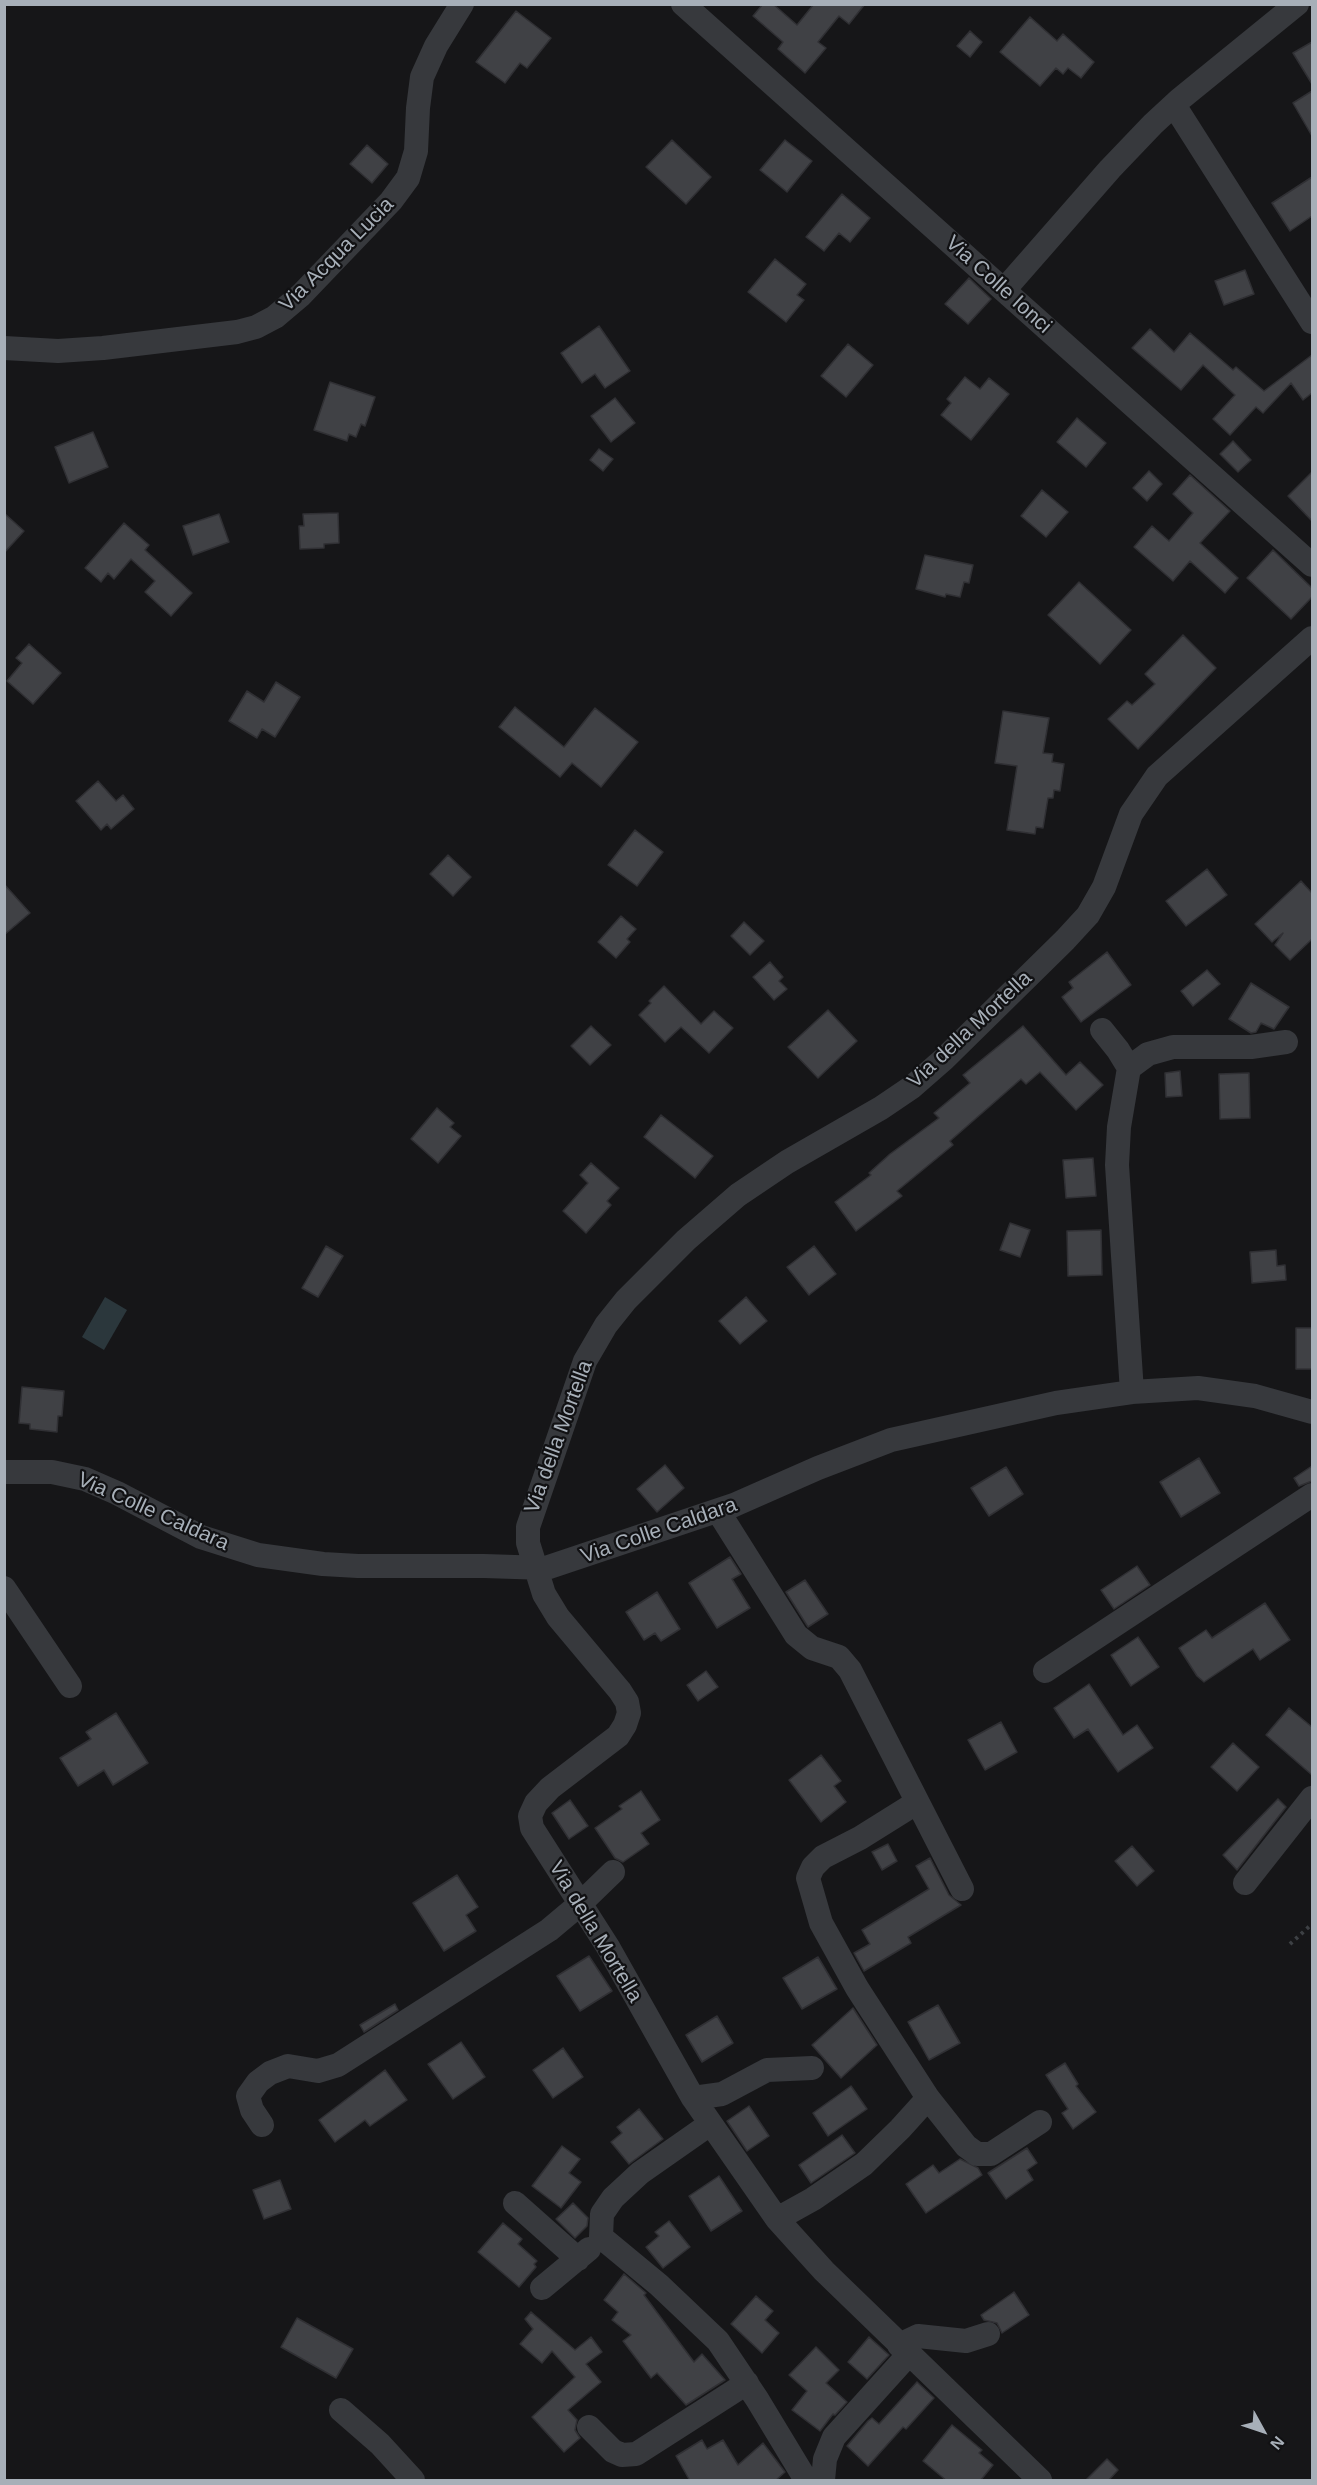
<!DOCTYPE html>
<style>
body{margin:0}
#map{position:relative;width:1317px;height:2485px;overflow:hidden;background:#161618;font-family:Helvetica,sans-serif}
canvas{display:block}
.frame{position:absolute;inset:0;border:6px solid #a7afb8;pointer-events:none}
.north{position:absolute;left:1233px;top:2401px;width:60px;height:60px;-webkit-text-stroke:4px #111113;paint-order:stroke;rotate:130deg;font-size:16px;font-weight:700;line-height:24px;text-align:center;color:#a7afb8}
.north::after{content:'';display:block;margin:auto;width:21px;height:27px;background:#a7afb8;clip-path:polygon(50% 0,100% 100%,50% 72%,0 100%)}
</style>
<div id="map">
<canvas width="1317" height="2485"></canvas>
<div class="frame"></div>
<div class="north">N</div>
</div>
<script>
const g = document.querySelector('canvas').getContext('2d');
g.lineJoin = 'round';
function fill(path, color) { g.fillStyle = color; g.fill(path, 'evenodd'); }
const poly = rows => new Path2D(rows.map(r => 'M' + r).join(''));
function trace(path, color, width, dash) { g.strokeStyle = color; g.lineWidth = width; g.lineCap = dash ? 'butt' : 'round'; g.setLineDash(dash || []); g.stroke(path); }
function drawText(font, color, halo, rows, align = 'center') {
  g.font = font + ' Helvetica,sans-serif'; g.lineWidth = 4.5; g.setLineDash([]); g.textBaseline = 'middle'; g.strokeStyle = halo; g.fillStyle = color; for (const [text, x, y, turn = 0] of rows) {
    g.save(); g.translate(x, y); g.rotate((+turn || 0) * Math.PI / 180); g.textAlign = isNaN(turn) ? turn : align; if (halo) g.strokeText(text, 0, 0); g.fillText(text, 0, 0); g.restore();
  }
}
const water = poly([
 [105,1297,127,1310,104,1350,82,1337]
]);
const building = poly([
 [763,4,773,4,797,25,814,4,865,4,849,24,839,16,818,42,826,48,805,73,778,49,783,42,753,16,763,4],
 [516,11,551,38,527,68,520,63,505,83,476,62,516,11],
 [1030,17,1057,41,1063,34,1094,62,1081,78,1068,68,1063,74,1056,68,1040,86,1000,52,1030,17],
 [970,31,982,42,970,57,957,46,970,31],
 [1312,42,1312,84,1293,53,1312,42],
 [1312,91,1312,136,1293,103,1312,91],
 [672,140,711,177,686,204,646,167,672,140],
 [785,140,812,161,787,192,760,170,785,140],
 [367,145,388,164,372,183,350,164,367,145],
 [1312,177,1312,216,1290,231,1272,203,1312,177],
 [842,194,870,218,850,242,839,233,824,251,806,237,842,194],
 [775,259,806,284,797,295,804,300,786,322,748,292,775,259],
 [1245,270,1254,294,1224,305,1215,281,1245,270],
 [969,278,991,299,968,324,945,304,969,278],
 [599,326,630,371,605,388,595,374,582,383,561,353,599,326],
 [1150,329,1174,352,1190,333,1233,370,1236,367,1264,391,1312,355,1312,393,1303,400,1291,383,1263,413,1256,407,1230,435,1213,419,1235,395,1203,365,1181,390,1132,348,1150,329],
 [848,344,873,365,846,397,821,376,848,344],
 [965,377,980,389,989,378,1009,394,971,440,941,415,951,403,947,399,965,377],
 [330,382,375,397,365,426,361,424,356,437,349,434,347,441,314,430,330,382],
 [615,398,635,423,611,442,591,416,615,398],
 [1077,418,1106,443,1086,467,1057,442,1077,418],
 [93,432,108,467,69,483,55,447,93,432],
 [1233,441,1251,460,1238,472,1220,454,1233,441],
 [599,449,613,459,603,471,590,460,599,449],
 [1149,471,1162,484,1147,501,1133,488,1149,471],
 [1312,472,1312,521,1288,496,1312,472],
 [1190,475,1230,511,1200,543,1238,578,1225,593,1190,561,1173,581,1134,547,1152,526,1169,541,1193,513,1173,494,1190,475],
 [1042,490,1068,512,1046,537,1021,516,1042,490],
 [4,513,24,531,4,553,4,513],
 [338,513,339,543,324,544,324,548,300,549,299,526,304,526,303,514,338,513],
 [219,514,229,542,193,555,183,526,219,514],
 [124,523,149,545,145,550,192,593,171,616,145,592,155,581,131,559,114,579,108,573,101,582,85,568,124,523],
 [1273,550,1312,588,1312,597,1291,619,1247,578,1273,550],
 [925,555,973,565,969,583,964,582,960,597,946,594,945,597,916,589,925,555],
 [1079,582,1131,630,1100,664,1048,615,1079,582],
 [1183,635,1216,668,1138,749,1108,719,1127,701,1132,705,1155,684,1145,674,1183,635],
 [29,644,61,673,33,704,7,681,22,663,16,658,29,644],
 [276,682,300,697,275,737,262,729,257,738,229,721,247,691,264,702,276,682],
 [515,707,564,747,595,708,638,742,601,787,572,763,560,777,499,727,515,707],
 [1003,711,1049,718,1043,753,1053,754,1052,762,1064,764,1060,791,1054,790,1053,798,1048,798,1043,828,1036,827,1035,834,1007,830,1017,766,995,763,1003,711],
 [98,781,116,801,123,795,134,809,111,829,107,824,101,830,76,801,98,781],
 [635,830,663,852,637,886,608,865,635,830],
 [448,855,471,877,453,896,430,874,448,855],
 [1207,869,1227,895,1186,926,1166,901,1207,869],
 [1301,881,1312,893,1312,939,1290,960,1275,945,1283,933,1272,942,1255,924,1301,881],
 [4,884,30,913,4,935,4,884],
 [621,916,636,929,627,939,630,942,616,958,598,942,621,916],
 [744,922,764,941,750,955,731,936,744,922],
 [1107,952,1131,985,1081,1022,1062,997,1073,988,1069,982,1107,952],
 [770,962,783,977,779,981,787,989,774,1000,753,977,770,962],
 [1207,970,1220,984,1193,1006,1181,991,1207,970],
 [1251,983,1289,1007,1274,1029,1261,1023,1256,1032,1251,1033,1229,1019,1251,983],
 [664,986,701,1024,714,1011,733,1028,709,1053,681,1027,665,1042,639,1015,651,1003,649,1001,664,986],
 [828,1010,857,1041,818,1078,788,1047,828,1010],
 [591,1026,611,1045,590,1065,571,1046,591,1026],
 [1023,1026,1066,1075,1080,1062,1103,1085,1076,1110,1040,1072,1026,1084,1021,1079,950,1141,953,1145,897,1191,902,1196,856,1231,835,1202,871,1175,869,1173,890,1154,939,1118,934,1113,970,1083,963,1075,1023,1026],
 [1180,1071,1182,1096,1166,1097,1165,1073,1180,1071],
 [1249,1073,1250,1118,1220,1119,1219,1074,1249,1073],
 [437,1108,454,1123,450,1127,461,1136,438,1163,411,1139,437,1108],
 [661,1115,713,1156,695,1178,644,1137,661,1115],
 [1093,1158,1096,1196,1066,1198,1063,1160,1093,1158],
 [591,1163,619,1188,607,1201,611,1205,586,1233,563,1211,588,1183,580,1175,591,1163],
 [1010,1223,1030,1230,1020,1257,1000,1250,1010,1223],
 [1101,1230,1102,1275,1068,1276,1067,1231,1101,1230],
 [326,1246,343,1256,318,1297,302,1288,326,1246],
 [814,1246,836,1274,809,1295,787,1267,814,1246],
 [1276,1250,1277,1266,1285,1265,1286,1280,1252,1283,1250,1252,1276,1250],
 [746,1297,767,1321,740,1344,719,1321,746,1297],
 [1296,1328,1312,1328,1312,1369,1296,1369,1296,1328],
 [22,1387,64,1391,62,1416,58,1416,57,1432,30,1429,30,1424,19,1423,22,1387],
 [1199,1458,1220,1493,1181,1517,1160,1482,1199,1458],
 [665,1465,684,1488,657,1512,637,1489,665,1465],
 [1312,1466,1312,1481,1299,1486,1294,1478,1312,1466],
 [1006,1467,1023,1494,989,1516,971,1488,1006,1467],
 [730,1557,741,1574,732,1579,750,1608,717,1628,689,1583,730,1557],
 [1137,1566,1150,1585,1114,1609,1101,1590,1137,1566],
 [805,1580,828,1614,808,1627,786,1592,805,1580],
 [657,1592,680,1629,661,1641,655,1633,644,1640,626,1612,657,1592],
 [1265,1603,1290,1640,1260,1660,1253,1649,1204,1682,1197,1676,1179,1648,1206,1630,1212,1638,1265,1603],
 [1138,1637,1159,1667,1131,1686,1111,1655,1138,1637],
 [706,1671,718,1687,698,1701,687,1685,706,1671],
 [1089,1684,1123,1735,1137,1725,1153,1748,1118,1772,1088,1729,1074,1738,1054,1708,1089,1684],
 [1289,1708,1312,1727,1312,1775,1266,1735,1289,1708],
 [116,1713,148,1763,113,1785,104,1770,78,1786,60,1758,91,1739,86,1732,116,1713],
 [1001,1722,1017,1752,985,1770,968,1740,1001,1722],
 [1233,1743,1259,1767,1237,1791,1211,1767,1233,1743],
 [821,1755,841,1781,834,1786,846,1802,821,1822,789,1780,821,1755],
 [641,1791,660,1820,641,1833,649,1844,623,1862,615,1858,595,1828,622,1809,619,1806,641,1791],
 [1278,1799,1286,1807,1237,1870,1223,1855,1278,1799],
 [570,1800,588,1826,569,1839,552,1813,570,1800],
 [888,1844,897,1861,882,1870,872,1852,888,1844],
 [1132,1846,1154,1871,1137,1886,1115,1861,1132,1846],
 [930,1858,949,1895,961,1905,908,1937,911,1943,864,1971,854,1953,870,1944,862,1930,929,1889,916,1866,930,1858],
 [457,1875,478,1907,466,1915,476,1931,444,1951,413,1903,457,1875],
 [589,1956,612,1991,580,2011,557,1976,589,1956],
 [818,1957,837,1989,802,2009,783,1978,818,1957],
 [395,2004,398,2010,364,2032,360,2025,395,2004],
 [938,2005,960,2043,929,2060,908,2022,938,2005],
 [853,2008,877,2045,841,2078,812,2045,853,2008],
 [717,2016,733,2043,702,2062,686,2035,717,2016],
 [461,2042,485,2077,453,2099,428,2064,461,2042],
 [563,2048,583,2077,553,2098,533,2070,563,2048],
 [1065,2063,1078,2084,1076,2086,1096,2112,1073,2129,1062,2113,1068,2109,1046,2075,1065,2063],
 [385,2070,407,2100,370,2126,365,2120,335,2142,319,2120,385,2070],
 [851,2086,867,2109,828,2136,813,2113,851,2086],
 [749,2106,769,2136,747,2151,727,2121,749,2106],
 [639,2109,663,2139,629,2164,611,2142,622,2133,617,2127,639,2109],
 [842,2135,855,2153,811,2183,799,2165,842,2135],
 [562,2146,580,2159,569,2173,581,2182,561,2208,532,2186,562,2146],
 [1027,2148,1037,2163,1027,2170,1033,2180,1006,2199,988,2173,1027,2148],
 [960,2159,978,2168,982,2175,926,2213,906,2184,933,2165,939,2173,960,2159],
 [719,2176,742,2211,711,2231,689,2196,719,2176],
 [280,2180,291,2209,264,2219,253,2190,280,2180],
 [573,2203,588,2218,587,2226,575,2238,556,2219,573,2203],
 [669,2221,690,2247,663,2268,646,2247,659,2236,655,2232,669,2221],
 [503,2223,522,2239,518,2244,537,2261,534,2264,536,2267,519,2287,478,2252,503,2223],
 [624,2274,646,2293,644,2295,694,2362,702,2354,725,2380,686,2405,657,2373,651,2378,623,2341,631,2335,612,2320,618,2312,604,2300,624,2274],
 [1014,2292,1029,2315,1002,2333,997,2323,984,2320,981,2315,1014,2292],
 [756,2296,773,2311,765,2320,779,2333,762,2353,731,2324,756,2296],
 [531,2312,575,2350,591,2337,602,2352,586,2364,601,2382,568,2410,577,2420,575,2430,580,2438,564,2452,532,2417,575,2377,552,2351,542,2363,520,2344,533,2329,525,2319,531,2312],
 [297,2318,353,2349,336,2378,281,2347,297,2318],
 [869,2337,889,2355,867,2379,848,2362,869,2337],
 [816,2347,839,2370,826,2383,847,2402,835,2415,833,2414,820,2431,792,2410,807,2391,789,2375,816,2347],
 [917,2382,934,2398,906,2429,903,2427,868,2466,847,2446,868,2421,872,2418,879,2424,917,2382],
 [952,2425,982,2450,979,2453,993,2465,980,2481,947,2481,923,2461,952,2425],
 [702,2440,707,2449,723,2440,738,2465,763,2443,785,2472,775,2481,690,2481,676,2456,702,2440],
 [1107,2459,1118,2470,1108,2481,1085,2481,1107,2459]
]);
const path = poly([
 [1290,1944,1312,1924]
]);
const minor = poly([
 [683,4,1312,565],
 [1174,105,1312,322],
 [1004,290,1110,169,1153,124,1179,100,1297,4],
 [4,348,58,351,103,348,237,332,256,327,275,317,301,295,391,201,408,178,416,151,418,108,422,77,436,46,462,4],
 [1102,1030,1118,1050,1129,1068,1119,1127,1117,1165,1132,1392],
 [1129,1068,1148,1054,1173,1047,1251,1047,1286,1042],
 [4,1472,52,1472,85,1479,117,1493,201,1537,258,1555,323,1564,358,1566,484,1566,546,1568,734,1505,818,1468,891,1440,1056,1403,1132,1392,1198,1388,1255,1396,1312,1412],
 [718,1511,796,1635,812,1648,839,1657,850,1670,962,1889],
 [4,1588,70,1686],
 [1045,1671,1312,1495],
 [916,1803,860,1838,823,1857,813,1867,808,1878,821,1923,857,1988,928,2098,966,2146,977,2154,991,2154,1040,2122],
 [1245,1883,1312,1798],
 [693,2098,722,2094,767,2070,812,2068],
 [710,2124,640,2173,613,2198,602,2214,601,2237,659,2285,718,2341,757,2399,806,2480],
 [262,2125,252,2110,248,2096,258,2082,270,2073,288,2066,318,2071,338,2065,549,1930,580,1904,613,1872],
 [515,2203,578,2259],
 [777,2219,813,2199,864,2164,900,2129,928,2098],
 [542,2288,589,2249],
 [899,2345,918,2336,966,2341,988,2334],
 [341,2410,380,2444,413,2480],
 [589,2427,613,2451,622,2455,636,2454,747,2383],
 [823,2480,825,2459,834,2437,909,2354],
 [1040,2480,824,2271,777,2219,693,2098,608,1947,532,1828,530,1816,536,1803,550,1788,618,1736,625,1725,629,1713,627,1702,620,1691,558,1617,544,1594,528,1543,528,1527,585,1361,606,1325,626,1300,686,1240,738,1195,787,1162,881,1108,912,1087,944,1059,1065,940,1088,915,1104,887,1131,814,1157,776,1312,638]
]);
const streetNames = [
 ["Via Acqua Lucia",337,255,-45],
 ["Via Colle Ionci",998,285,42],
 ["Via della Mortella",970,1030,-43],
 ["Via della Mortella",559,1437,-70],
 ["Via Colle Caldara",153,1512,24],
 ["Via Colle Caldara",659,1531,-19],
 ["Via della Mortella",595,1932,59]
];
fill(water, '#2b373c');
fill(building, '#404145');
trace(building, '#303034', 1.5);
trace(path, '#3d4044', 4, [3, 4.5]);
trace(minor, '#37393d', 24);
drawText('21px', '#a7afb8', '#111113', streetNames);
</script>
